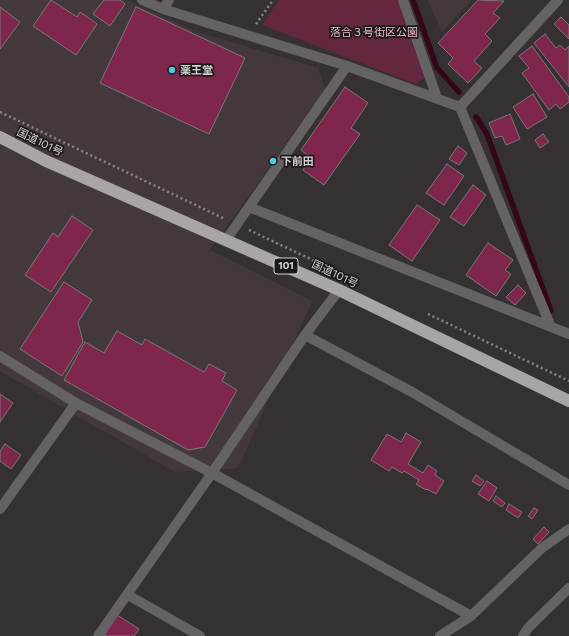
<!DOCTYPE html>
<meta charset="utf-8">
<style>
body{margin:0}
canvas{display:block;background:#353132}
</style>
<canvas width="569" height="636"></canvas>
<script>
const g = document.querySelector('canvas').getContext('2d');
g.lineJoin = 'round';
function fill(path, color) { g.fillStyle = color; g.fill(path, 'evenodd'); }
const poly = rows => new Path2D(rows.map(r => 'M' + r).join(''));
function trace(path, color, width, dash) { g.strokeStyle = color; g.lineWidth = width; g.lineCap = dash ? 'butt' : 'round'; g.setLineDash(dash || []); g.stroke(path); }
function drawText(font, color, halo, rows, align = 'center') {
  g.font = font + ' Commissioner,"Noto Sans JP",sans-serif'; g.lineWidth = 3.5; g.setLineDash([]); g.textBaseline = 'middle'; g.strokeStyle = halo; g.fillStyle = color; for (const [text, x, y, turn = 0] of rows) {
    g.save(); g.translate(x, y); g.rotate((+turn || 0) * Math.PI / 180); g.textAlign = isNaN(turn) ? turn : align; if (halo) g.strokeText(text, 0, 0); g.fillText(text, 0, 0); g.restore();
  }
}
const built = poly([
 [0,0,126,0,197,32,318,68,325,89,210,250,312,301,238,468,175,472,0,371],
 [428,0,471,0,442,32]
]);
const green = poly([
 [279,0,399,0,411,41,425,77,416,84,262,25]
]);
const stream = poly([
 [413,0,437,68,459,92],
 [476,117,487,134,551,311]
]);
const building = poly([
 [51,0,77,17,80,12,97,24,76,55,33,26,51,0],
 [104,0,120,0,125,4,110,26,93,14,104,0],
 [478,0,504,1,493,13,500,18,485,34,492,41,474,61,482,68,468,83,448,64,453,58,438,43,478,0],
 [0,7,20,22,0,49,0,7],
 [136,7,245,58,209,134,100,83,136,7],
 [561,17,569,25,569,39,554,24,561,17],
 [545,34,556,48,560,45,565,50,569,46,569,87,534,43,545,34],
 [532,46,569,97,569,102,560,109,556,104,549,110,522,73,529,68,519,56,532,46],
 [345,87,368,103,351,128,360,134,324,185,303,170,311,158,301,150,345,87],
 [533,94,547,117,527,129,513,107,533,94],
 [510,114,520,139,506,145,502,136,495,138,489,123,510,114],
 [543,134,549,142,540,148,535,140,543,134],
 [458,146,467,153,459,165,449,159,458,146],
 [447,164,464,176,444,205,426,193,447,164],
 [473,185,486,195,464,226,450,217,473,185],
 [417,205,440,220,412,261,389,245,417,205],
 [72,216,93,230,51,292,25,275,53,233,58,237,72,216],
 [488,243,513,260,505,270,511,274,496,296,466,275,488,243],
 [64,282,92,300,78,322,83,342,62,376,20,349,64,282],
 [518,285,526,293,515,305,506,297,518,285],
 [117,331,142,345,145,339,204,372,209,364,226,373,222,381,237,390,205,447,188,450,64,380,85,342,104,353,117,331],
 [0,394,13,403,0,422,0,394],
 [406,433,421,442,408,464,423,473,428,465,437,471,435,475,444,481,436,494,427,489,426,490,416,484,419,480,404,471,402,473,392,467,389,471,371,460,387,434,401,442,406,433],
 [5,444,21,455,11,469,0,461,0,451,5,444],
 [476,475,484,481,480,486,472,481,476,475],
 [487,481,497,488,489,501,478,494,487,481],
 [496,496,505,503,502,507,493,501,496,496],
 [509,504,522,512,518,518,506,510,509,504],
 [534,508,538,510,532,519,528,516,534,508],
 [544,527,549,532,538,544,533,539,544,527],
 [117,615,139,629,134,636,104,636,117,615]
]);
const path = poly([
 [256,24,273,0],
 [0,112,225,219],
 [249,230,319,263],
 [428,314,569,381]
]);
const minor = poly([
 [142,0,163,9],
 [169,0,163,9,347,66,460,107,558,0],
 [403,0,437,98],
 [460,107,551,327],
 [249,207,569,334],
 [226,240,347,66],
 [305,335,412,392,569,485],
 [0,356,76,403,212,473,471,616],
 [0,509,76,403],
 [128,595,200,636],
 [98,636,212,473,305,335,339,290],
 [440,636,471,616,542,548,569,529],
 [523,636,528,628,569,588]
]);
const highway = poly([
 [0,137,46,161,339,290,569,401]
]);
const markers = [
 [172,70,4,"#53cbdb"],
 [273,161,4,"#53cbdb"]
];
const shields = [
 [286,266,24]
];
const shieldNames = [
 ["101",286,266]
];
const parkNames = [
 ["落合３号街区公園",374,32]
];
const poiNames = [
 ["薬王堂",180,70],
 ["下前田",281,161]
];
const streetNames = [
 ["国道101号",40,142,26],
 ["国道101号",335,274,25]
];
fill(built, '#43393c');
fill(green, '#65273f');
trace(stream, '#34061a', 5.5);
fill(building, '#7e264b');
trace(building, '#7b7778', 1);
trace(path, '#8a8788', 2.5, [2, 3]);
trace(minor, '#646263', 10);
trace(highway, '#a9a4a6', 12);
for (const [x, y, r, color] of markers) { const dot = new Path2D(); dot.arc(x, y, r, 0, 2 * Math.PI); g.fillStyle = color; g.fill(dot); trace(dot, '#1b191a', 1.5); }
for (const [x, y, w] of shields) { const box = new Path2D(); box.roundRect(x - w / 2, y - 8, w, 16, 3); g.fillStyle = '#1b191a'; g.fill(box); trace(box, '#d4d1d2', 1); }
drawText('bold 10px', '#d4d1d2', null, shieldNames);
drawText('11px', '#f1bdce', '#1b191a', parkNames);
drawText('bold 11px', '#d4d1d2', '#1b191a', poiNames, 'left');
drawText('11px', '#d4d1d2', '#1b191a', streetNames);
</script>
